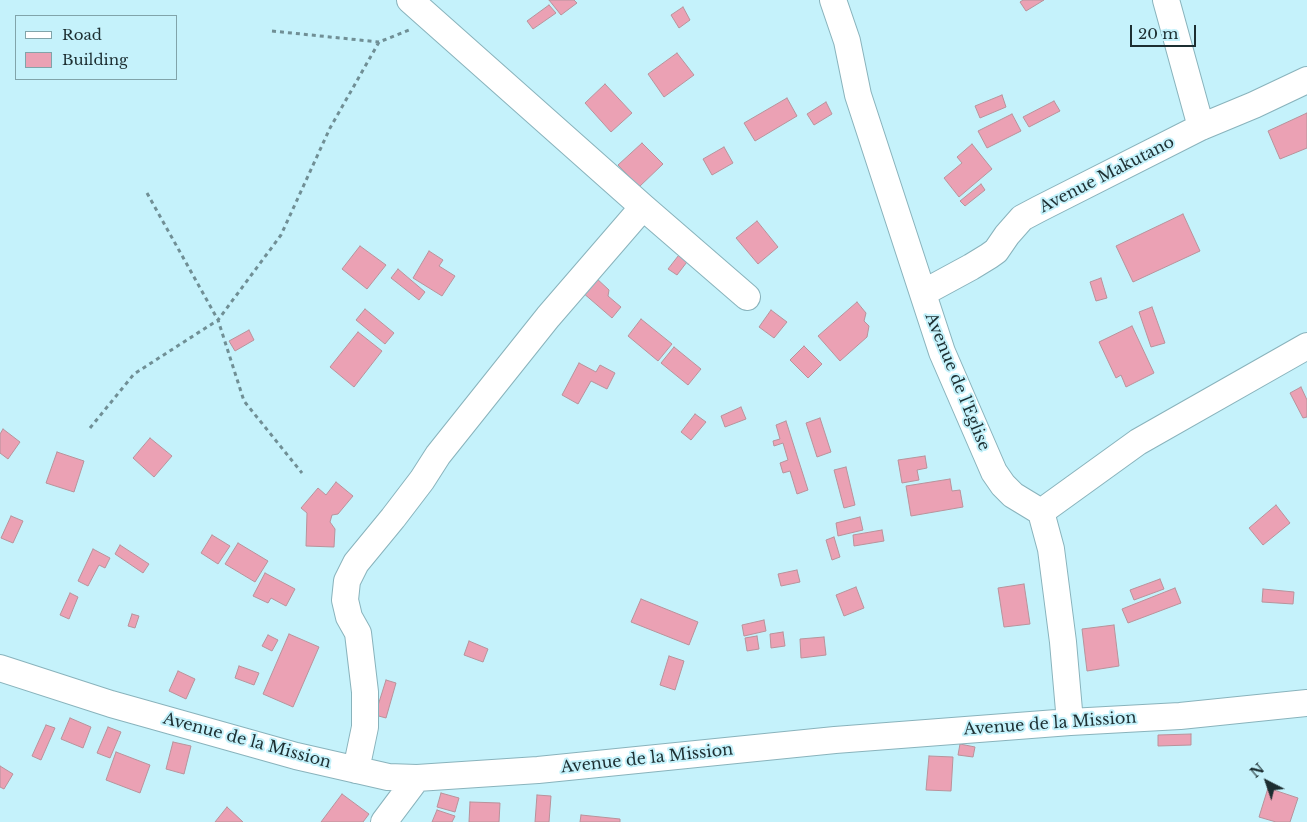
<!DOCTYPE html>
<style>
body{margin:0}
#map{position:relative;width:1307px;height:822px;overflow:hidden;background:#c5f2fb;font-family:"Libre Baskerville",serif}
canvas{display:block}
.legend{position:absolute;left:15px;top:15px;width:162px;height:65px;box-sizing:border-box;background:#c5f2fb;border:1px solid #81a4aa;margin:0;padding:6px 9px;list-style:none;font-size:15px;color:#1c2e31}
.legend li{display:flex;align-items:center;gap:10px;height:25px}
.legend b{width:25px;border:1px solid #81a4aa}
.north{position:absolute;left:1242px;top:757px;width:50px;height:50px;-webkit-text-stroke:4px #c5f2fb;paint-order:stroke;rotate:319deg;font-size:14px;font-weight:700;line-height:20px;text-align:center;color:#1c2e31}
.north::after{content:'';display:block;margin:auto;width:18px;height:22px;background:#1c2e31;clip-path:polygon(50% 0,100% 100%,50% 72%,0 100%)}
.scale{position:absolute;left:1130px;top:25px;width:66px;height:22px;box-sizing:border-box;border:2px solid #1c2e31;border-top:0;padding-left:6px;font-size:15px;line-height:18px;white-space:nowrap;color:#1c2e31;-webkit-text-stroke:4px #c5f2fb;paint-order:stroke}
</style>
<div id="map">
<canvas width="1307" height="822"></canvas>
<ul class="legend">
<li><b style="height:6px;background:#fff"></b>Road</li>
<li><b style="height:14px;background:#eba1b4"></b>Building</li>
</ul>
<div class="north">N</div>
<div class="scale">20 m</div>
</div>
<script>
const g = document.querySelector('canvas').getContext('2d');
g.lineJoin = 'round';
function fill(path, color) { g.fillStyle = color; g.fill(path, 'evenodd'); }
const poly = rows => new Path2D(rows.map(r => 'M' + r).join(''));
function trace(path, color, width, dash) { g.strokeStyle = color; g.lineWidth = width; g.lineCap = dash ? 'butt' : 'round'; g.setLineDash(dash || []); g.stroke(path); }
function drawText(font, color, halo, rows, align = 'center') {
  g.font = font + ' "Libre Baskerville",serif'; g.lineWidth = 4; g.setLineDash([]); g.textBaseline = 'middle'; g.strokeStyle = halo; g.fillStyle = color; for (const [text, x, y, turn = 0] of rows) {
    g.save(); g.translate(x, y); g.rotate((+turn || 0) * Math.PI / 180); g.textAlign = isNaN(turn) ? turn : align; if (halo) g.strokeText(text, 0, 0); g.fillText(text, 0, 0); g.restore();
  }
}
const building = poly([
 [549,0,574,0,577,3,561,15,549,0],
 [1023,0,1044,0,1026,11,1020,2,1023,0],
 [549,5,556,13,533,29,527,21,549,5],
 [683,7,690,20,679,28,671,15,683,7],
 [677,53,694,75,664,97,648,74,677,53],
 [605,84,632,113,611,132,585,103,605,84],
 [1002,95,1006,107,980,118,975,106,1002,95],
 [787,98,797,116,755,141,744,123,787,98],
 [1054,101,1060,111,1029,127,1023,117,1054,101],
 [826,102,832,114,814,125,807,114,826,102],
 [1307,113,1307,148,1280,159,1268,131,1307,113],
 [1012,114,1021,131,987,148,978,131,1012,114],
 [642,143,663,164,639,187,618,165,642,143],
 [972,144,992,169,959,197,944,178,962,163,957,157,972,144],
 [724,147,733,163,712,175,703,159,724,147],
 [981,184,985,190,965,206,960,201,981,184],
 [1183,214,1200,251,1133,282,1116,246,1183,214],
 [757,221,778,247,758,264,736,238,757,221],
 [360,246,386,265,367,289,342,269,360,246],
 [429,251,443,260,439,266,455,276,442,296,413,278,429,251],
 [682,251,690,258,677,275,668,269,682,251],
 [398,269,425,292,419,300,391,278,398,269],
 [595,277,609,290,608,296,621,307,612,318,582,292,595,277],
 [1101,278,1107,298,1096,301,1090,282,1101,278],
 [857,302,866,313,864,321,869,326,867,337,840,361,818,336,857,302],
 [1152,307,1165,343,1151,347,1139,312,1152,307],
 [365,309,394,333,385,344,356,320,365,309],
 [771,310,787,322,774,338,759,327,771,310],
 [641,319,672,344,658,361,628,336,641,319],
 [1132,326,1154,373,1126,387,1121,375,1116,378,1099,342,1132,326],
 [249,330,254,340,235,351,229,341,249,330],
 [358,332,382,351,354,387,330,367,358,332],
 [804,346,822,364,808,378,790,360,804,346],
 [674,347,701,369,688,385,661,363,674,347],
 [579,363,596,372,600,365,615,373,607,389,591,381,578,404,562,395,579,363],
 [1301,387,1307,400,1307,417,1303,418,1290,393,1301,387],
 [741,407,746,419,725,427,721,416,741,407],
 [695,414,706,422,691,440,681,432,695,414],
 [820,418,831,452,817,457,806,423,820,418],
 [786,421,808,490,797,494,790,471,783,473,780,463,788,460,783,443,774,446,773,441,780,439,776,425,786,421],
 [3,429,20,442,8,459,0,453,0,434,3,429],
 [150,438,172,456,154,477,133,458,150,438],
 [57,452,84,461,74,492,46,483,57,452],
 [925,456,927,468,917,470,919,480,902,483,898,460,925,456],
 [846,467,855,505,844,508,834,470,846,467],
 [950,479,952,491,960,490,963,507,911,516,906,486,950,479],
 [336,482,353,496,338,514,332,515,330,522,335,529,334,547,306,546,307,513,301,508,318,488,326,495,336,482],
 [1276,505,1290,523,1263,545,1249,528,1276,505],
 [11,516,23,521,13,543,1,538,11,516],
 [860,517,863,530,838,536,836,523,860,517],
 [882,530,884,541,854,546,853,535,882,530],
 [212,535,230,546,218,564,201,553,212,535],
 [834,537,840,557,832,560,826,540,834,537],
 [238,543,268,561,255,582,225,564,238,543],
 [120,545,149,564,143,573,115,554,120,545],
 [93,549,110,558,105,568,99,565,88,586,78,581,93,549],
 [797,570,800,582,781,586,778,574,797,570],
 [265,573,295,589,286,606,271,598,268,603,253,596,265,573],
 [1160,579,1164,589,1134,600,1130,590,1160,579],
 [1024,584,1030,624,1004,627,998,588,1024,584],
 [856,587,864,608,844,616,836,595,856,587],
 [1175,588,1181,603,1128,623,1122,609,1175,588],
 [1263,589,1294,592,1293,604,1262,602,1263,589],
 [70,593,78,597,69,619,60,615,70,593],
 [641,599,698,622,689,645,631,622,641,599],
 [132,614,139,616,135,628,128,626,132,614],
 [764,620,766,631,744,636,742,625,764,620],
 [1114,625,1119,666,1087,671,1082,629,1114,625],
 [783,632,785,646,771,648,770,634,783,632],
 [289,634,319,647,293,707,263,694,289,634],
 [268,635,278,640,272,651,262,646,268,635],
 [757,636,759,649,747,651,745,638,757,636],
 [824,637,826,655,801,658,800,639,824,637],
 [469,641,488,649,483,662,464,655,469,641],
 [669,656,684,661,675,690,660,685,669,656],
 [239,666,259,673,254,685,235,678,239,666],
 [178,671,195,679,186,699,169,691,178,671],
 [386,680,396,683,386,718,375,715,386,680],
 [70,718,91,727,83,748,61,739,70,718],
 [46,725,55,728,41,760,32,756,46,725],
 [108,727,121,732,110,758,97,753,108,727],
 [1191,734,1191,745,1158,746,1158,735,1191,734],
 [173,742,191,746,184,774,166,769,173,742],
 [960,744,975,747,973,757,958,755,960,744],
 [116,752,150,765,140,793,106,780,116,752],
 [929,756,953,757,951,791,926,790,929,756],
 [0,766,13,774,4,789,0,787,0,766],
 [1268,788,1298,798,1290,822,1276,822,1259,817,1268,788],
 [441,793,459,798,455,812,437,807,441,793],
 [342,794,369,814,363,822,321,822,342,794],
 [537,795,551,796,549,822,535,822,537,795],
 [470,802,500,803,499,822,469,822,470,802],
 [227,807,243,822,215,822,227,807],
 [437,810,455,816,452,822,432,822,437,810],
 [581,815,620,819,620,822,580,822,581,815]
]);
const path = poly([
 [272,31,379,42],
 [147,193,218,320,244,401,302,473],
 [90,428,134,374,218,320,281,235,330,128,379,42,409,30]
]);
const street = poly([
 [410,0,643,207,747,297],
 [833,0,847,41,858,95,942,352,994,472,1003,485,1013,495,1041,512,1051,549,1063,642,1070,722],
 [1166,0,1201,127],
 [923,293,971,267,989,256,996,251,1007,235,1022,218,1039,209,1201,127,1254,105,1307,80],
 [1041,512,1138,442,1307,346],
 [0,668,111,704,296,756,388,777,417,778,538,770,835,740,1070,722,1180,716,1307,703],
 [356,770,365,727,365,692,358,633,349,617,345,600,347,581,356,563,393,518,422,480,438,455,548,317,643,207],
 [384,822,417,778]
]);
const streetNames = [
 ["Avenue Makutano",1107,175,-27],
 ["Avenue de l'Eglise",957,382,68],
 ["Avenue de la Mission",1050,724,-4],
 ["Avenue de la Mission",247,741,15],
 ["Avenue de la Mission",647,759,-6]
];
fill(building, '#eba1b4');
trace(building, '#b8929b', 1);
trace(street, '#89b3bc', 28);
trace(path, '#708f95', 3, [4, 4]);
trace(street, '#fff', 26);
drawText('16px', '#1c2e31', '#c5f2fb', streetNames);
</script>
